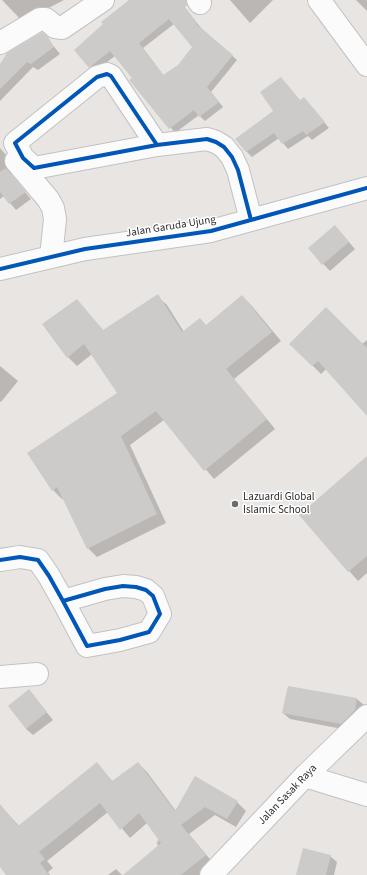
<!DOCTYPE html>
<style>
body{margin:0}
canvas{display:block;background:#e8e5e2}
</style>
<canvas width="367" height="875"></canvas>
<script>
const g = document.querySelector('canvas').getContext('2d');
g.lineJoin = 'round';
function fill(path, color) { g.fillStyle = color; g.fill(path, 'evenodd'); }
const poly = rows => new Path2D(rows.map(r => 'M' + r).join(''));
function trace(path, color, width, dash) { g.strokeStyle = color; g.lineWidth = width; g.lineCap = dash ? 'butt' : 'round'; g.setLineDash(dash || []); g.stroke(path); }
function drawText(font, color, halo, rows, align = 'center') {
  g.font = font + ' "Source Sans 3",sans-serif'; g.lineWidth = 3; g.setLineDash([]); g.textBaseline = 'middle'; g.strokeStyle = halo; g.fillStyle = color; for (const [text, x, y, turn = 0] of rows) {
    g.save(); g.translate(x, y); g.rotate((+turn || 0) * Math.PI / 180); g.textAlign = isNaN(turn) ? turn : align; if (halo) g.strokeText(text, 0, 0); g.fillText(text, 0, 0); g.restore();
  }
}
const shadow = poly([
 [2,0,64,0,35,15,26,25],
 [130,0,179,0,201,28,237,60,211,92,223,107,205,121,199,115,175,133,115,56,94,72,90,67],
 [174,24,194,47,179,65,164,76,143,48],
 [230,0,273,0,250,23],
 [356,0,367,0,367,11],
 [47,38,60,54,38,70,33,67,0,101,0,65],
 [304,98,329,128,312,140,308,136,288,149,279,138,252,157,246,151],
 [0,148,12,162,10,170,12,176,31,199,16,210,4,196,0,199],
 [341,233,355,249,330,271,309,249],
 [157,296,167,305,184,332,207,326,242,296,251,305,281,341,234,379,275,429,214,479,164,420,130,445,166,523,97,557,88,548,64,498,62,499,53,490,118,393,92,354,77,366,68,357,44,325,77,301,104,331],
 [367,340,367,415,326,369,321,374,291,344,362,344],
 [0,366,18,381,1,402,0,401],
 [367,470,367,573,358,581,300,515],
 [289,687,357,699,364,705,362,717,348,730,290,719,283,713],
 [29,691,53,720,33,735,26,729],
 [97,763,113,782,138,763,147,772,176,811,237,802,246,811,236,827,215,815,189,834,214,864,200,875,125,875,159,846,157,844,160,839,147,823,130,838,108,812,47,861,53,868,48,872,50,875,8,875,0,865,0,805,19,826],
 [330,856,337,862,334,875,297,875],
 [116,869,122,875,108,875]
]);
const building = poly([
 [129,0,186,0,187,5,185,7,197,23,196,24,233,55,207,87,219,102,199,117,194,110,169,129,129,80,132,78,110,51,89,68,74,50,103,24,101,22],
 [169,19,192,47,178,65,163,75,139,43],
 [42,32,48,37,54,47,31,64,27,62,0,89,0,64,7,53],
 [281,77,300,100,304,97,325,122,306,135,303,131,282,144,274,133,246,152,235,139,273,111,260,92],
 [6,168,26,192,9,204,0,192,0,172],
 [335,225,349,242,322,265,308,248],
 [158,294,182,332,200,318,206,325,242,295,272,332,226,369,267,419,204,471,156,411,121,436,157,514,87,549,57,487,52,491,27,453,117,393,84,344,67,358,42,324,77,299,103,330],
 [326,307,367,348,367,416,318,361,312,366,289,344],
 [367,456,367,556,348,572,299,515],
 [288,686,357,698,355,710,341,724,282,713],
 [29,689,47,712,26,729,8,706],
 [97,762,112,781,138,762,175,811,195,776,238,801,227,819,205,807,181,825,206,855,181,875,123,875,161,843,160,841,156,844,158,839,139,813,120,830,100,803,39,852,45,859,40,863,49,875,6,875,0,867,0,804,18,826],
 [303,848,331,855,326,875,296,875]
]);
const street = poly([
 [198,0,200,3],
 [319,0,367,65],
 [0,43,40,19,46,19,55,27,62,28,103,0],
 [157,145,111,76,107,74,97,77,15,143,23,158,34,168,157,145,207,139,216,142,224,147,232,157,238,170,251,220],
 [16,161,48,199,53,208,55,219,51,257],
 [0,269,85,249,211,231,367,188],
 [0,560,20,557,38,560,49,576,63,601,87,646,120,640,149,632,160,614,153,596,146,590,136,587,123,586,105,589,63,601],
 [0,677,37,674],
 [305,776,367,795]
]);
const secondary = poly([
 [211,875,305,776,367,716]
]);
const cycleway = poly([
 [157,145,111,76,107,74,97,77,15,143,23,158,34,168,157,145,207,139,216,142,224,147,232,157,238,170,251,220],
 [0,269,85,249,211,231,367,188],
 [0,560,20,557,38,560,49,576,63,601,87,646,120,640,149,632,160,614,153,596,146,590,136,587,123,586,105,589,63,601]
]);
const markers = [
 [235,504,4,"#6d6c6b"]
];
const streetNames = [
 ["Jalan Garuda Ujung",171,227,-9],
 ["Jalan Sasak Raya",288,795,-46]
];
const poiNames = [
 ["Lazuardi Global",243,498],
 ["Islamic School",243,511]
];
fill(shadow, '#0003');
fill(building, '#cdcbc9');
trace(street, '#c2c2c2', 24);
trace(secondary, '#c2c2c2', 24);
trace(street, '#fcfbfb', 22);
trace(secondary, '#fcfbfb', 22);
trace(cycleway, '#0057b8', 4);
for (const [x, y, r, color] of markers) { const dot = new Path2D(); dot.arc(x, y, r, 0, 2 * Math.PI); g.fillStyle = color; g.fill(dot); trace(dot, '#fff', 1.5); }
drawText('11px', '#2b2b2b', '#fff', streetNames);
drawText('11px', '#2b2b2b', '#fff', poiNames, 'left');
</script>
